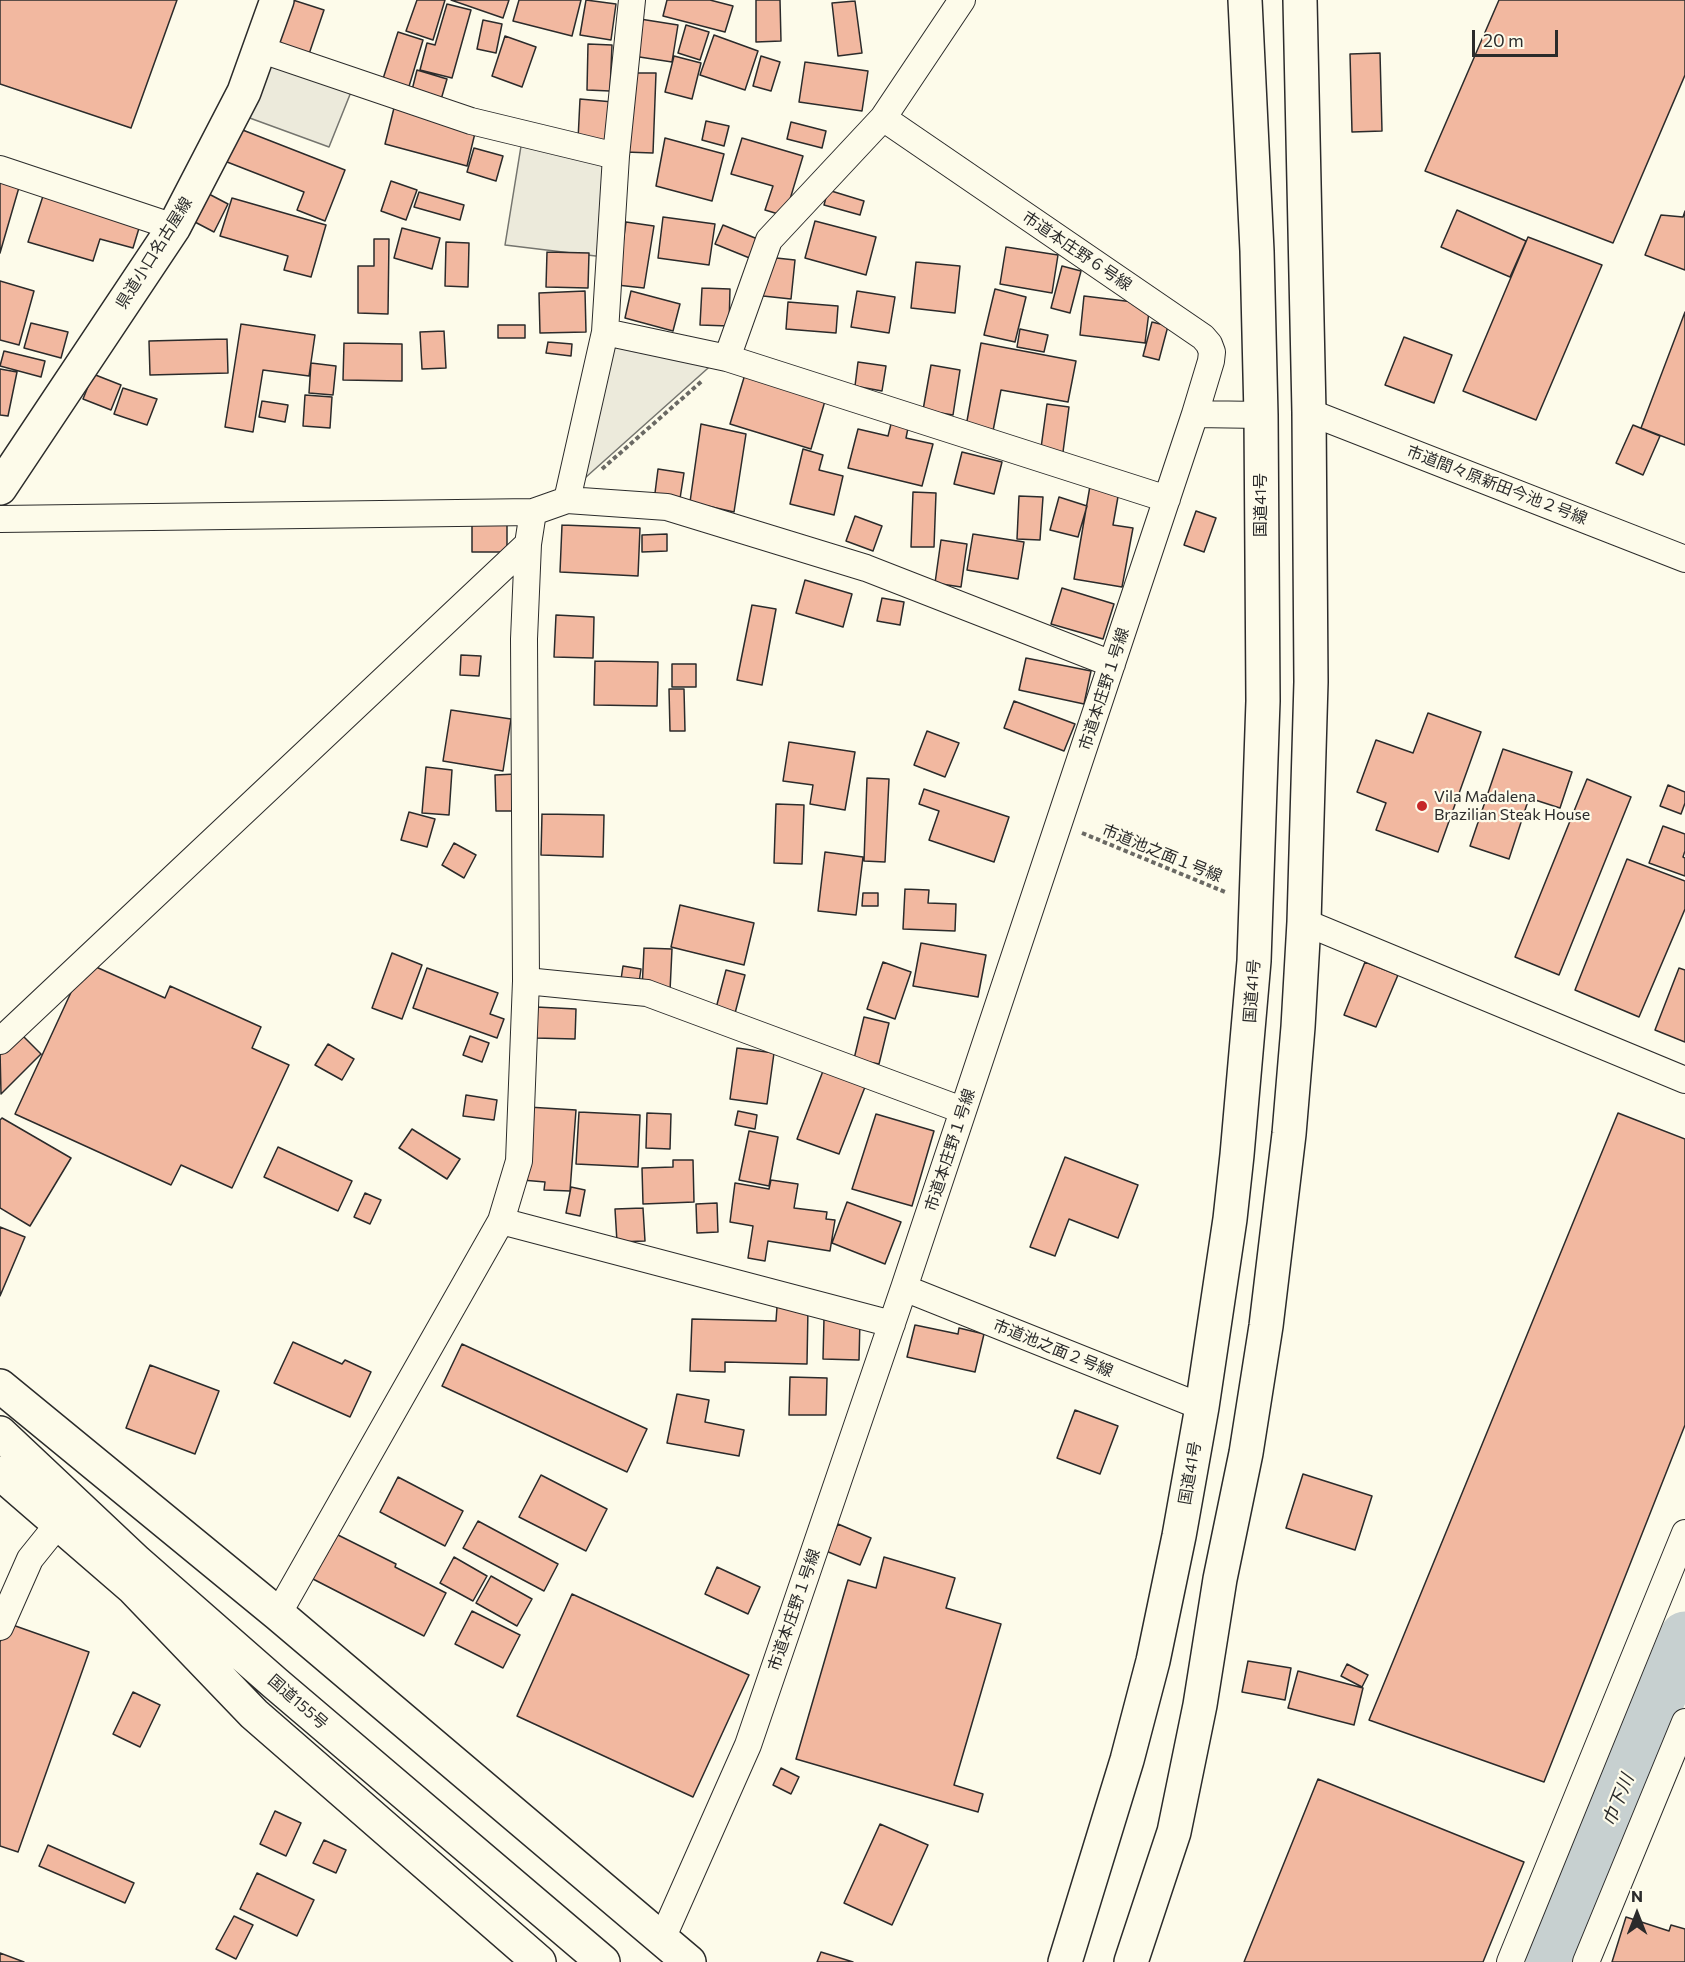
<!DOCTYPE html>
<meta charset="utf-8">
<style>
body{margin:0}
#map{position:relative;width:1685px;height:1962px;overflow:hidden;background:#fdfbea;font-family:Commissioner,sans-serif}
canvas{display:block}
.north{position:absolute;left:1607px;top:1884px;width:60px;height:60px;-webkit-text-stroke:4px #fdfbea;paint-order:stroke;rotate:0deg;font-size:16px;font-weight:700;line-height:24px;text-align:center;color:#2b2b2b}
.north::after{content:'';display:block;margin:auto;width:21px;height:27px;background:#2b2b2b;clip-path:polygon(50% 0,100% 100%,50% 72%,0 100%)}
.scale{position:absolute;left:1472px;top:30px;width:86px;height:27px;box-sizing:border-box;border:3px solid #2b2b2b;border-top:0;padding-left:8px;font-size:18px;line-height:21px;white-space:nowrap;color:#2b2b2b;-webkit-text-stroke:4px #fdfbea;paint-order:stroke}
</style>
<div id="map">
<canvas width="1685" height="1962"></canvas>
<div class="north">N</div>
<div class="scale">20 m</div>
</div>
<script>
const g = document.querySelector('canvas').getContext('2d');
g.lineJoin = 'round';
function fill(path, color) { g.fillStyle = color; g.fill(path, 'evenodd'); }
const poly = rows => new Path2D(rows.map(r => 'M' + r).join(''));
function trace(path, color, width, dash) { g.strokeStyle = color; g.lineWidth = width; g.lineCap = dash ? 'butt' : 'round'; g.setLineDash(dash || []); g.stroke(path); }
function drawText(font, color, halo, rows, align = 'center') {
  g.font = font + ' Commissioner,"Noto Sans JP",sans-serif'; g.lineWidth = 4.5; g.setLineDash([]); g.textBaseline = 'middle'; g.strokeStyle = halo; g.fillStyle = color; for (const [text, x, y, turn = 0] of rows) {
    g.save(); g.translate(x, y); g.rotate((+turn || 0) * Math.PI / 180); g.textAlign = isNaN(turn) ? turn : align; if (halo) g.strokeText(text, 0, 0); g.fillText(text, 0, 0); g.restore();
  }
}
const parking = poly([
 [266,62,351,92,329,147,247,117,266,62],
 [522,140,610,162,604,257,505,245,522,140],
 [608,339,716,361,576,486,608,339]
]);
const river = poly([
 [1551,1962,1685,1637]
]);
const building = poly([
 [0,0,177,0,131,128,0,84,0,0],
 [293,0,324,10,308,57,277,46,293,0],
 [417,0,445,0,433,40,406,31,417,0],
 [451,0,509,0,503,18,451,0],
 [519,0,581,0,572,36,513,21,519,0],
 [586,0,616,4,611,40,580,35,586,0],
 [667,0,710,0,733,6,725,32,663,16,667,0],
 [756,0,780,0,781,41,756,42,756,0],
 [1499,0,1685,0,1685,75,1613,243,1425,171,1499,0],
 [855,1,862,53,838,56,832,3,855,1],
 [447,4,471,10,452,78,420,70,427,43,435,45,447,4],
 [640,19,678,25,672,62,633,56,640,19],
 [483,20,502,24,496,53,477,49,483,20],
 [686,25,709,32,700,60,678,53,686,25],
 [398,32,423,40,407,93,381,85,398,32],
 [714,35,758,51,745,90,700,75,714,35],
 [505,36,536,47,522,87,492,76,505,36],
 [588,44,612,45,610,91,587,90,588,44],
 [1380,53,1382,131,1352,132,1350,54,1380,53],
 [674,56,701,63,692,99,665,92,674,56],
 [761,56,780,62,771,91,753,86,761,56],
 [805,62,868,71,862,111,799,102,805,62],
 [417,70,447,79,440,103,411,94,417,70],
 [627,73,656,73,653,153,625,152,627,73],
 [580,99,613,102,610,143,578,140,580,99],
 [394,108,476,129,467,166,385,144,394,108],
 [706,121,729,126,724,146,702,140,706,121],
 [791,122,826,131,822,148,787,139,791,122],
 [235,127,345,170,325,221,297,210,304,192,222,160,235,127],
 [665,138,724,154,712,201,656,186,665,138],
 [742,138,803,156,785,216,765,210,773,186,731,174,742,138],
 [474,148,503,156,496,181,467,172,474,148],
 [0,171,22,177,0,253,0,171],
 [391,181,417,190,406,220,381,211,391,181],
 [828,190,864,201,860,215,824,205,828,190],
 [419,192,464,205,460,220,414,207,419,192],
 [207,193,228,204,214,232,193,221,207,193],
 [43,196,140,225,133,248,100,239,93,261,28,242,43,196],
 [232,198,326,225,311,277,284,270,288,256,220,236,232,198],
 [1457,210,1526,241,1510,277,1441,247,1457,210],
 [1685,211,1685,270,1645,255,1661,215,1683,217,1685,211],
 [663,217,715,224,709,265,658,258,663,217],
 [815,221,876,237,866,275,805,258,815,221],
 [626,222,654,226,644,288,617,285,626,222],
 [723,225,760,240,752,259,715,244,723,225],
 [402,228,440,238,432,269,394,258,402,228],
 [1528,237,1602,265,1536,420,1463,391,1528,237],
 [374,239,389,239,388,314,358,313,358,266,374,266,374,239],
 [446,242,469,243,468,287,445,286,446,242],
 [1006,247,1058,255,1052,293,1000,284,1006,247],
 [547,252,589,253,588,288,546,287,547,252],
 [767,257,795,260,791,299,763,296,767,257],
 [916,262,960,266,955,313,911,308,916,262],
 [1062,266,1081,271,1070,313,1051,308,1062,266],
 [0,281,34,291,19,345,0,340,0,281],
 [702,288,730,289,729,326,700,325,702,288],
 [995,289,1026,297,1015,342,984,335,995,289],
 [585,291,586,332,540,333,539,293,585,291],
 [631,291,680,304,673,331,625,318,631,291],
 [857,291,895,297,889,333,851,327,857,291],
 [1084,296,1150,304,1145,343,1080,335,1084,296],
 [788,302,838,306,836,333,786,329,788,302],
 [1685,312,1685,445,1641,428,1685,312],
 [1152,322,1168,326,1159,360,1143,356,1152,322],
 [31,323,68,332,61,358,24,348,31,323],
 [241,324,315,335,309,376,263,370,253,432,225,427,241,324],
 [498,325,525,325,525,338,498,338,498,325],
 [1020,329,1048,335,1044,352,1017,347,1020,329],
 [444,331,446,368,422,369,420,332,444,331],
 [1404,337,1452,355,1434,403,1385,385,1404,337],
 [227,339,228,373,150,375,149,341,227,339],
 [548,342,572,344,571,356,546,353,548,342],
 [344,343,402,344,402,381,343,380,344,343],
 [981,343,1076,361,1068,402,1001,390,992,436,965,432,981,343],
 [4,351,45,361,41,377,0,366,4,351],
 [858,362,886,366,882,391,855,386,858,362],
 [311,363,336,366,333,395,309,393,311,363],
 [931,365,960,370,953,415,923,410,931,365],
 [0,369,17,372,8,416,0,415,0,369],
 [746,371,827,394,811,449,730,424,746,371],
 [93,374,121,385,111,410,83,399,93,374],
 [123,388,157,399,147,425,114,414,123,388],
 [305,395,332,397,330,428,303,426,305,395],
 [262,401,288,405,285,422,259,417,262,401],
 [1047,404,1069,407,1063,452,1041,448,1047,404],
 [701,424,746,434,734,512,690,502,701,424],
 [891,424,908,428,906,438,933,444,922,486,848,468,858,429,888,436,891,424],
 [1633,425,1660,436,1643,475,1616,463,1633,425],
 [803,449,823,455,819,470,843,476,834,515,790,504,803,449],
 [962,452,1002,462,994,494,954,484,962,452],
 [658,469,684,473,679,505,654,501,658,469],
 [1090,486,1119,491,1113,525,1133,528,1122,587,1074,579,1090,486],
 [913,492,936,493,934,547,911,547,913,492],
 [1019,496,1043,497,1040,540,1017,539,1019,496],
 [1059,497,1087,506,1078,537,1050,530,1059,497],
 [1196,511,1216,518,1204,552,1184,545,1196,511],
 [855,516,882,526,873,551,846,541,855,516],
 [472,523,507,523,507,552,472,552,472,523],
 [562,525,640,528,638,576,560,572,562,525],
 [667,534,667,551,642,552,642,535,667,534],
 [973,534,1024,542,1018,579,967,570,973,534],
 [941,540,967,544,961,587,935,583,941,540],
 [805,580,852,594,843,627,796,613,805,580],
 [1062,588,1114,604,1103,639,1051,624,1062,588],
 [882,598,904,602,900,625,877,621,882,598],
 [752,605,776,609,762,685,737,680,752,605],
 [556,615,594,617,593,658,554,657,556,615],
 [461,655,481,656,479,676,460,675,461,655],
 [1026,658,1091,671,1084,704,1019,690,1026,658],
 [595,661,658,662,657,706,594,705,595,661],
 [672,664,696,664,696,687,672,687,672,664],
 [669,689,684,689,685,731,670,731,669,689],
 [1014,701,1075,724,1064,751,1004,728,1014,701],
 [451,710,511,719,503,771,443,761,451,710],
 [1428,713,1481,732,1438,852,1376,830,1386,803,1357,792,1376,740,1413,753,1428,713],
 [927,731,959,743,945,777,914,765,927,731],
 [789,742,855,752,845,810,810,804,813,785,783,781,789,742],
 [1503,749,1572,772,1560,808,1529,798,1509,859,1470,846,1503,749],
 [426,767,452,770,449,815,422,813,426,767],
 [516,774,517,811,496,811,495,775,516,774],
 [867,778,889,779,885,862,864,861,867,778],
 [1587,779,1631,797,1559,975,1515,957,1587,779],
 [1668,785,1685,792,1685,803,1681,814,1660,806,1668,785],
 [924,789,1009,817,994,862,929,840,939,811,919,804,924,789],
 [776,804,804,805,802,864,774,863,776,804],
 [409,812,435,819,427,847,401,840,409,812],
 [542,814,604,815,603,857,541,855,542,814],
 [1663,826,1685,834,1685,851,1683,857,1685,858,1685,876,1649,863,1663,826],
 [454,843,476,855,464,878,442,865,454,843],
 [825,852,863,857,856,915,818,911,825,852],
 [1627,859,1685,881,1685,909,1639,1017,1575,990,1627,859],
 [905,889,929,890,928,903,956,904,955,931,903,929,905,889],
 [863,893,878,893,878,906,862,906,863,893],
 [680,905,754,923,744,965,671,947,680,905],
 [921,943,986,955,978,997,913,986,921,943],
 [644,948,672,949,670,991,642,990,644,948],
 [392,953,422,965,402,1019,372,1008,392,953],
 [85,962,165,998,170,986,261,1027,252,1048,289,1065,232,1188,181,1165,171,1185,15,1114,85,962],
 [883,962,911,972,895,1019,867,1009,883,962],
 [1365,962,1398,975,1376,1027,1344,1015,1365,962],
 [623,966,641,969,638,989,620,986,623,966],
 [427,968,498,993,490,1014,504,1019,497,1038,413,1008,427,968],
 [1679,968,1685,970,1685,1042,1655,1030,1679,968],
 [726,970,745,975,734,1017,715,1012,726,970],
 [536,1007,576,1009,575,1039,535,1038,536,1007],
 [864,1017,889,1023,879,1064,854,1059,864,1017],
 [18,1031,41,1054,1,1094,0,1050,18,1031],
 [470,1036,489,1043,482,1062,463,1055,470,1036],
 [328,1044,354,1059,342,1080,315,1065,328,1044],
 [737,1048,774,1053,767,1104,730,1099,737,1048],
 [823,1071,865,1087,839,1154,797,1139,823,1071],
 [466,1095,497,1100,494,1120,463,1116,466,1095],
 [528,1107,576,1110,570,1191,544,1190,545,1182,522,1180,528,1107],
 [738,1111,757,1115,755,1129,735,1125,738,1111],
 [579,1112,640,1115,638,1167,576,1164,579,1112],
 [647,1113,671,1114,670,1149,646,1148,647,1113],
 [1618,1113,1685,1139,1685,1425,1544,1782,1369,1720,1618,1113],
 [876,1114,934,1131,912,1206,852,1189,876,1114],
 [2,1118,71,1158,30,1226,0,1208,0,1120,2,1118],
 [412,1129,460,1159,447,1179,399,1148,412,1129],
 [749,1131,778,1137,769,1186,739,1180,749,1131],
 [278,1147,352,1181,338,1211,264,1177,278,1147],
 [1065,1157,1138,1185,1118,1238,1069,1219,1055,1256,1030,1247,1065,1157],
 [673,1160,693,1160,694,1202,643,1204,642,1168,673,1167,673,1160],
 [771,1180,798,1184,794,1208,827,1212,826,1219,835,1220,830,1251,768,1241,765,1261,748,1258,753,1226,730,1222,735,1183,769,1189,771,1180],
 [571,1187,585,1190,580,1216,566,1213,571,1187],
 [365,1193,381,1200,370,1224,354,1217,365,1193],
 [847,1202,901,1222,885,1264,832,1243,847,1202],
 [717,1203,718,1232,697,1233,696,1204,717,1203],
 [643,1208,645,1241,617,1242,615,1209,643,1208],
 [0,1227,25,1237,0,1296,0,1227],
 [777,1307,808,1307,807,1364,725,1362,725,1372,690,1371,692,1319,776,1321,777,1307],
 [824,1318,860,1320,859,1360,823,1359,824,1318],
 [915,1325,958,1334,959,1328,984,1334,975,1372,907,1357,915,1325],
 [293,1342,342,1364,345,1360,371,1372,350,1417,274,1383,293,1342],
 [462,1344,647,1429,627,1472,442,1386,462,1344],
 [150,1365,219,1391,195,1454,126,1428,150,1365],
 [790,1377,827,1378,826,1415,789,1415,790,1377],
 [677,1394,709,1400,705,1422,744,1430,739,1456,667,1443,677,1394],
 [1075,1410,1118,1426,1100,1474,1057,1458,1075,1410],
 [1303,1474,1372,1496,1355,1550,1286,1528,1303,1474],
 [541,1475,607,1509,586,1551,519,1517,541,1475],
 [398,1477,463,1511,445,1546,380,1512,398,1477],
 [478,1521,558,1564,544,1591,463,1548,478,1521],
 [838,1524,871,1538,860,1565,826,1551,838,1524],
 [334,1533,396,1564,395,1567,446,1593,424,1636,311,1578,334,1533],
 [454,1557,487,1576,473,1601,440,1583,454,1557],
 [884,1557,955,1578,946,1608,1001,1624,954,1785,983,1794,978,1812,796,1759,848,1580,876,1588,884,1557],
 [717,1567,760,1587,748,1614,705,1594,717,1567],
 [491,1576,532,1599,517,1626,476,1603,491,1576],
 [572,1594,749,1675,693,1797,517,1716,572,1594],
 [472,1611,520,1635,503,1668,455,1644,472,1611],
 [7,1623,89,1652,18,1852,0,1846,0,1642,7,1623],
 [1248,1661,1291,1668,1285,1700,1242,1692,1248,1661],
 [1347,1664,1368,1675,1362,1687,1341,1676,1347,1664],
 [1298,1671,1363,1688,1354,1725,1288,1708,1298,1671],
 [133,1692,160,1705,140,1747,113,1734,133,1692],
 [781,1768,799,1777,791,1794,773,1785,781,1768],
 [1318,1779,1524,1862,1483,1962,1244,1962,1318,1779],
 [275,1811,301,1823,286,1856,260,1844,275,1811],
 [880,1824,928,1845,892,1925,844,1903,880,1824],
 [324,1840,346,1850,336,1873,313,1863,324,1840],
 [48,1845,134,1883,125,1903,39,1866,48,1845],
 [257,1873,314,1900,297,1936,240,1909,257,1873],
 [234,1916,253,1925,236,1959,216,1949,234,1916],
 [1626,1917,1669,1931,1671,1925,1685,1929,1685,1962,1612,1962,1626,1917],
 [821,1952,853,1962,817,1962,821,1952],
 [0,1953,24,1962,0,1962,0,1953]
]);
const path = poly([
 [602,469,702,381],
 [1082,833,1225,892]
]);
const minor = poly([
 [259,49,471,121,616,156],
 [883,118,1203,337,1209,344,1212,352,1211,361,1195,414],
 [0,169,174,227],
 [605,332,727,358,1167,499],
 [727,358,769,240,883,118,962,0],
 [1309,412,1685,559],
 [567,500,605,332,616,156,632,0],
 [0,519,533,512,567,500,667,507,866,568,1112,664],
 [1304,922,1685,1080],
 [526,981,647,993,962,1110],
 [0,1041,528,544],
 [501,1221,892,1324],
 [904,1288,1202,1407],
 [278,1614,501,1221,519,1161,526,981,524,639,528,544,533,512],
 [0,1627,30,1559,59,1523],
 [662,1939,748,1745,904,1288,1195,414,1261,415],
 [1510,1962,1685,1533],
 [1586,1962,1685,1722]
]);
const secondary = poly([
 [0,488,174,227,244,92,277,0]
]);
const trunk = poly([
 [0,1386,278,1614,689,1962],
 [0,1433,137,1562,275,1683,603,1962],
 [0,1473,148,1601],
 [134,1589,254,1714,539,1962],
 [1065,1962,1127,1760,1153,1661,1179,1536,1202,1407,1230,1219,1237,1155,1254,961,1263,701,1261,415,1257,251,1245,0],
 [1131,1962,1174,1832,1200,1705,1220,1579,1246,1453,1266,1326,1289,1134,1298,1027,1304,922,1311,682,1309,412,1300,0]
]);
const markers = [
 [1422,806,6,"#c62828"]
];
const streetNames = [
 ["市道本庄野６号線",1077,251,34],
 ["県道小口名古屋線",154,253,-58],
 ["市道間々原新田今池２号線",1497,485,21],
 ["国道41号",1261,505,-90],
 ["市道本庄野１号線",1104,689,-72],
 ["市道池之面１号線",1162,853,22],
 ["国道41号",1252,991,-86],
 ["市道本庄野１号線",950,1150,-72],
 ["市道池之面２号線",1053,1348,22],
 ["国道41号",1190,1473,-80],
 ["市道本庄野１号線",794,1610,-71],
 ["国道155号",298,1702,41]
];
const poiNames = [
 ["Vila Madalena",1434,797],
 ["Brazilian Steak House",1434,815]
];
const waterNames = [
 ["巾下川",1618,1800,-68]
];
fill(parking, '#eceadb');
trace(parking, '#74746e', 1.5);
trace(river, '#c7d0d0', 51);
fill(building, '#f2b8a0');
trace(building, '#2b2b2b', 1.5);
trace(minor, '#2b2b2b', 28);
trace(secondary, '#2b2b2b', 36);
trace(trunk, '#2b2b2b', 36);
trace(path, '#6a6964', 4, [4.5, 3]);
trace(minor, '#fdfbea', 26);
trace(secondary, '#fdfbea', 33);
trace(trunk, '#fdfbea', 33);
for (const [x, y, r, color] of markers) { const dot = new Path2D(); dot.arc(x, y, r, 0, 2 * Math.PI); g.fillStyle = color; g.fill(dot); trace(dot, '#fdfbea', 2); }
drawText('16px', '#2b2b2b', '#fdfbea', streetNames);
drawText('16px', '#2b2b2b', '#fdfbea', poiNames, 'left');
drawText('italic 18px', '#2b2b2b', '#fdfbea', waterNames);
</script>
